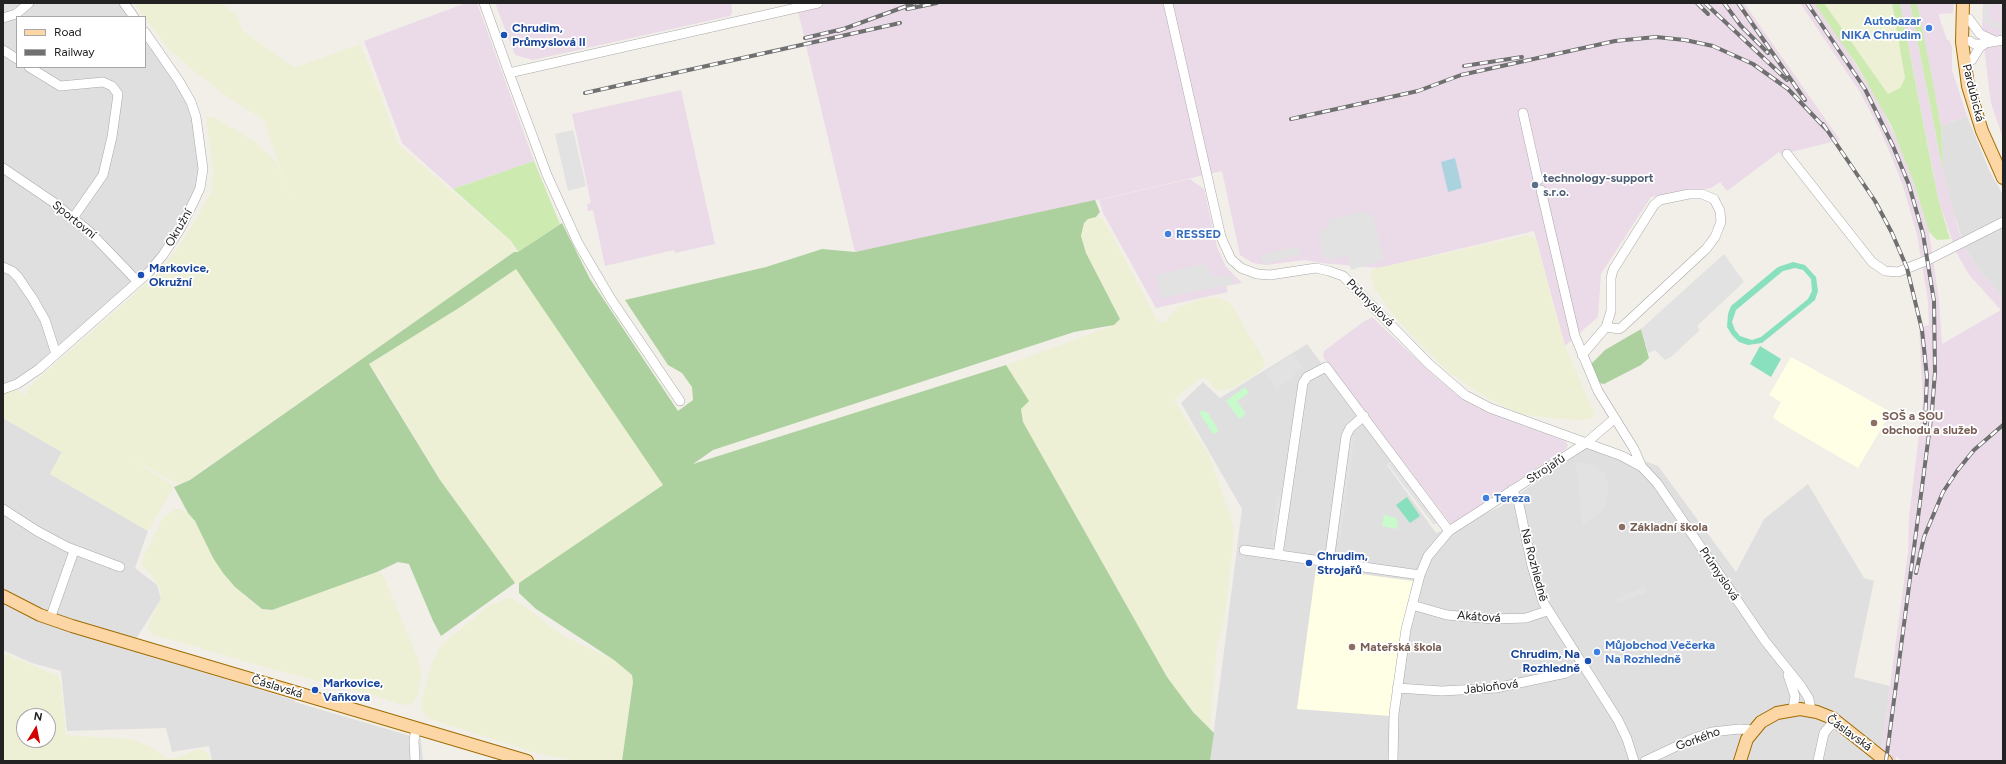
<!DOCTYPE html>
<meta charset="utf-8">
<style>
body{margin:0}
#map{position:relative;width:2006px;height:764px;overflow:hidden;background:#f2efe9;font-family:Figtree,sans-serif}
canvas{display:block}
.frame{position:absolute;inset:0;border:4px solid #222;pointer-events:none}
.legend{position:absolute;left:16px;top:16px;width:130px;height:52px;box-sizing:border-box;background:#fff;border:1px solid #a7a7a7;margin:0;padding:5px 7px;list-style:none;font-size:12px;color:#222}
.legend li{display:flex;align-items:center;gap:8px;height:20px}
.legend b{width:20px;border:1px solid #a7a7a7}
.north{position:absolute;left:16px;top:708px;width:40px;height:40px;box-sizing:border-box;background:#fff;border:1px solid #a7a7a7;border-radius:50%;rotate:10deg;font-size:11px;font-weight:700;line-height:16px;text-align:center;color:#222}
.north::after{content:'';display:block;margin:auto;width:14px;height:18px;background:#d40000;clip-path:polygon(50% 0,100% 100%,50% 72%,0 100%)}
</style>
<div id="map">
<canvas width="2006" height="764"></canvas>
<div class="frame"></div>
<ul class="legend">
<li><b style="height:5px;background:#fcd6a4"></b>Road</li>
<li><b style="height:5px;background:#707070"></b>Railway</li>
</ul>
<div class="north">N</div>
</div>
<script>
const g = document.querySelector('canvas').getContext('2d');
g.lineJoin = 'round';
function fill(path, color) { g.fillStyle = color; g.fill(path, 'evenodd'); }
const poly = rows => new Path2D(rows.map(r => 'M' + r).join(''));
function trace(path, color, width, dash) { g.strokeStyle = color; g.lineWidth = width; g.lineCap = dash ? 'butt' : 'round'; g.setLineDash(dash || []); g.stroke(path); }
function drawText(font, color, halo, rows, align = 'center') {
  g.font = font + ' Figtree,sans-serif'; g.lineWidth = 3.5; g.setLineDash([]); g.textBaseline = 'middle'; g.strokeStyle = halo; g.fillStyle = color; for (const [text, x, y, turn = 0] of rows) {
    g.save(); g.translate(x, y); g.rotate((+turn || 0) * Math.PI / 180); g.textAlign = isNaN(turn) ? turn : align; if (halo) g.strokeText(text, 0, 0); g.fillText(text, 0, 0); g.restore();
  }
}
const residential = poly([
 [3,3,120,3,131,17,17,17,17,67,145,67,145,36,186,97,194,119,198,142,199,183,184,214,163,249,138,277,48,356,15,382,3,388],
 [1967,116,1989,170,2003,195,2003,298,1979,270,1965,248,1949,199,1943,171,1941,126],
 [1307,344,1393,460,1387,465,1436,533,1500,507,1595,442,1658,466,1736,572,1764,519,1808,484,1864,578,1874,581,1854,677,1890,686,1880,761,1210,761,1242,509,1181,403,1203,382,1220,398],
 [3,418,62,452,50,474,148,531,135,568,157,585,161,599,129,650,294,700,295,702,421,739,423,761,212,761,209,746,172,752,166,728,67,731,61,671,32,663,3,650]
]);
const industrial = poly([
 [466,3,477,3,534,161,453,189,402,143,364,41],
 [495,3,731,3,732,13,730,16,533,60,515,55],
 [796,3,1744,3,1840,140,1791,152,1783,157,1779,152,1727,191,1720,182,1711,188,1695,191,1651,197,1601,274,1598,317,1565,346,1534,231,1380,268,1321,263,1305,260,1266,265,1253,263,1240,255,1222,171,1012,220,855,252],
 [1800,3,1814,3,1844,45,1881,106,1903,153,1914,183,1929,232,1939,300,1942,344,2001,310,1970,276,1956,252,1939,202,1900,3,1910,3,1943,171,1957,226,1965,248,1979,270,2003,298,2003,761,1902,761,1896,756,1896,761,1880,761,1908,551,1909,517,1923,401,1919,327,1929,325,1928,301,1917,235,1903,186,1892,158,1880,130,1860,92],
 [1917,3,1954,3,1953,13,1939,14,1940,20,1947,40,1949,40,1952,47,1952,70,1967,116,1941,126],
 [1983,3,2003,3,2003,138,1991,103,1988,81,1982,28],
 [681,90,715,244,675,253,674,250,605,266,593,210,588,211,587,204,591,203,572,114],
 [1190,179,1204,189,1217,247,1226,267,1242,283,1226,286,1228,292,1156,308,1103,213,1099,200],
 [1372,317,1431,373,1456,394,1488,412,1565,441,1568,445,1566,449,1451,524,1323,357,1324,351,1363,322]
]);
const education = poly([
 [1791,357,1891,412,1858,468,1779,422,1773,417,1781,402,1769,395],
 [1316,568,1413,581,1403,624,1390,716,1297,709]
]);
const farmland = poly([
 [134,3,204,3,224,5,236,14,243,31,292,66,297,67,360,44,368,62,399,145,510,241,514,252,183,484,178,484,128,457,174,486,148,531,50,474,62,452,3,418,3,391,14,388,25,395,30,386,154,277,178,248,198,216,212,190,213,169,206,117,214,117,255,142,270,156,278,165,293,207,264,120,226,96,188,66,167,47],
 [1824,3,1892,3,1905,78,1900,88,1888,94],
 [1097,217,1103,218,1158,322,1165,322,1178,307,1202,299,1216,297,1230,303,1264,360,1264,366,1258,373,1235,387,1226,390,1216,390,1206,378,1202,378,1195,382,1174,400,1209,455,1233,524,1234,534,1228,592,1223,626,1217,644,1210,729,1193,712,1167,677,1023,422,1021,409,1006,365,1114,325,1120,319,1086,253,1081,236,1084,223,1088,219],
 [1528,235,1536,238,1550,294,1565,346,1594,413,1594,417,1585,420,1558,419,1520,414,1482,395,1447,371,1415,339,1393,315,1374,287,1370,276,1373,269],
 [516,268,663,485,519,583,515,583,440,480,379,377,369,364,462,306],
 [175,509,179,509,188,513,195,521,213,558,223,573,245,596,265,611,272,610,348,582,380,572,384,577,419,661,421,677,418,695,413,704,401,705,376,696,268,668,151,634,149,631,148,625,161,599,160,589,153,577,141,564,143,558,163,518],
 [508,598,516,600,565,637,614,660,632,675,633,682,622,761,572,761,530,751,427,718,422,710,422,700,431,666,441,645,490,605],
 [3,653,58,676,61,684,66,735,131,739,149,746,167,759,177,758,196,750,202,750,209,755,210,761,3,761],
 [24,716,48,716,48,740,24,740]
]);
const grass = poly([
 [1814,3,1824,3,1888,94,1900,88,1905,78,1892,3,1900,3,1933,173,1939,202,1950,239,1937,240,1929,232,1914,183,1891,125,1857,65],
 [1910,3,1917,3,1927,52,1941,126,1943,171],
 [534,161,560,224,518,252,511,241,453,189]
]);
const forest = poly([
 [1095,200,1100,212,1096,217,1088,219,1084,223,1081,236,1086,253,1120,319,1114,325,1074,332,713,450,693,464,1006,365,1029,401,1021,409,1023,422,1167,677,1193,712,1214,733,1210,761,622,761,633,682,632,675,614,660,536,609,519,593,519,583,663,485,516,269,462,306,369,364,440,480,515,583,441,636,433,621,409,564,398,562,377,572,272,610,262,609,235,587,223,573,213,558,195,521,188,513,174,487,190,480,514,252,518,252,562,223,590,279,678,411,693,400,692,387,682,373,668,365,625,300,766,267,822,249,855,252],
 [1641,329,1649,358,1641,365,1604,384,1599,383,1591,364,1605,350]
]);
const park = poly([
 [1245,387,1249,393,1237,401,1246,414,1239,419,1226,401],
 [1202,410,1208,413,1218,429,1217,433,1213,434,1201,416,1200,412],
 [1384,515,1396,518,1398,521,1397,529,1382,526]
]);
const pitch = poly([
 [1793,262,1805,265,1816,277,1818,291,1815,300,1762,343,1748,345,1739,342,1732,335,1727,327,1728,314,1731,306,1778,267],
 [1795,268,1803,270,1811,279,1812,291,1808,299,1761,337,1752,340,1740,336,1735,330,1732,322,1736,310,1783,271],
 [1760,346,1781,359,1771,377,1750,364],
 [1407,497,1420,516,1410,523,1396,505]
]);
const parking = poly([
 [1983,3,1989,3,1989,19,1993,23,2003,22,2003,28,1992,28,1987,23,1983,23],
 [573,130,586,186,568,191,555,134],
 [1366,211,1367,216,1373,215,1384,260,1351,270,1347,256,1327,261,1326,255,1323,256,1318,236,1323,230,1330,226,1328,220],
 [1299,246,1301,254,1263,264,1261,255],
 [1724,254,1744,282,1697,326,1700,330,1671,357,1665,360,1655,350,1648,353,1641,329],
 [1204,264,1214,277,1232,276,1233,284,1161,298,1156,275],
 [1294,353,1303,367,1294,373,1296,376,1276,389,1265,373],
 [1349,435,1355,436,1340,541,1335,541],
 [1393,461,1439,521,1434,525,1388,465],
 [1576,463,1588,463,1600,469,1604,473,1608,484,1607,501,1604,509,1582,527],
 [1277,496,1283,496,1277,540,1271,539],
 [1645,587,1647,592,1617,603,1616,599]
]);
const water = poly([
 [1455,158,1462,188,1448,192,1441,162]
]);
const minor = poly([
 [124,3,134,17],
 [484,3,509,73,818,3],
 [1168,3,1221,237,1231,259,1241,268,1257,274,1270,275,1316,268,1329,271,1343,276,1429,364,1465,395,1490,408,1622,456,1642,467,1657,483,1765,641,1801,686,1809,699,1811,711],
 [3,18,16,14,29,3],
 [1969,19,1980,34,1993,40],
 [1970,41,1974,44,1980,44,2003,40],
 [3,50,17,59],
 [1972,60,1980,47,1986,43],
 [29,67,60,86,103,82,112,86,118,94,112,137,103,175,73,218],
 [509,73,547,175,578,243,611,299,680,401],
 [1523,113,1538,180],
 [1787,154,1872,262,1885,271,1898,272,1928,260,2003,222],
 [3,168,53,202,90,232,138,282],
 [1541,190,1575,336,1598,391,1634,449,1642,467],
 [3,267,12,271,18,277,33,299,45,320,56,354],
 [1582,355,1606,327,1619,329,1622,327,1706,249,1715,237,1721,222,1720,211,1714,199,1702,194,1689,194,1660,200,1654,205,1613,270,1611,278,1611,311,1606,327],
 [3,389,17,384,39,369,149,272,163,255,180,229,195,199,200,188,203,169,196,117,191,102,179,81,145,32],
 [1512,490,1518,500,1532,566,1543,602,1618,720,1627,739,1634,761],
 [3,509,37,531,67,547,120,567],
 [1244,550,1420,575],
 [1278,555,1303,383,1307,377,1326,367,1449,531],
 [1329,562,1346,436,1350,428,1364,416],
 [1412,605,1447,615,1494,619,1526,618,1547,611],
 [50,619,74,551],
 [1788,675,1795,696,1793,709],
 [1397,688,1442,691,1496,688,1566,673,1582,664],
 [415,761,414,741,416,728],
 [1393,761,1394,714,1406,629,1420,575,1428,556,1449,531,1586,443,1614,419],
 [1645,761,1692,739,1712,732,1739,729,1753,730],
 [1818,761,1824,733,1835,720]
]);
const major = poly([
 [1963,3,1962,42,1968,86,1982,131,2003,178],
 [3,596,40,615,72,626,527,761],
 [1740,761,1747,739,1761,722,1777,713,1800,709,1817,712,1832,718,1886,761]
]);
const rail = poly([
 [1697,3,1708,14],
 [1705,3,1787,80],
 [1724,3,1741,26,1768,53],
 [1738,3,1805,100],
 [1807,3,1865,89,1893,146,1909,185,1923,234,1934,301,1935,372,1932,411,1886,761],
 [907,9,937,3],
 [838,31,915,3],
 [805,38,843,29],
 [1464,66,1522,57],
 [585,93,900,23],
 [1291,119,1418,91,1461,75,1615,41,1656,37,1685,40,1713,46,1753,64,1788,89,1826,129],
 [1823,124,1875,201,1892,233,1907,268,1922,330,1927,377,1925,423],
 [1916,573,1924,537,1943,492,1957,471,1974,450,2003,425]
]);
const markers = [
 [1929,28,4,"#3f7fe0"],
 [504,35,4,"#1a4fb4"],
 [1535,185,4,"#5c6f8a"],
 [1168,234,4,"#3f7fe0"],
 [141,275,4,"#1a4fb4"],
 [1874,423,4,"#8d6e63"],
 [1486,498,4,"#3f7fe0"],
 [1622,527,4,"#8d6e63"],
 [1309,563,4,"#1a4fb4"],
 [1352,647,4,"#8d6e63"],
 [1597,652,4,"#3f7fe0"],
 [1588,661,4,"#1a4fb4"],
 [315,690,4,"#1a4fb4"]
];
const shopNames = [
 ["Autobazar",1921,21,"right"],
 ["NIKA Chrudim",1921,35,"right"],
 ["RESSED",1176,234],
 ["Tereza",1494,498],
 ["Můjobchod Večerka",1605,645],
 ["Na Rozhledně",1605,659]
];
const transitNames = [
 ["Chrudim,",512,28],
 ["Průmyslová II",512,42],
 ["Markovice,",149,268],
 ["Okružní",149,282],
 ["Chrudim,",1317,556],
 ["Strojařů",1317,570],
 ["Chrudim, Na",1580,654,"right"],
 ["Rozhledně",1580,668,"right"],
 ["Markovice,",323,683],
 ["Vaňkova",323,697]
];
const streetNames = [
 ["Pardubická",1973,93,76],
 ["Sportovní",74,220,39],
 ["Okružní",179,228,-60],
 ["Průmyslová",1370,303,45],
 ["Strojařů",1546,469,-33],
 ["Na Rozhledně",1534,565,75],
 ["Průmyslová",1719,574,56],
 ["Akátová",1479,617,4],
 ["Čáslavská",277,687,17],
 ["Jabloňová",1491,687,-7],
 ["Čáslavská",1849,733,36],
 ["Gorkého",1698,739,-20]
];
const serviceNames = [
 ["technology-support",1543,178],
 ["s.r.o.",1543,192]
];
const educationNames = [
 ["SOŠ a SOU",1882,416],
 ["obchodu a služeb",1882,430],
 ["Základní škola",1630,527],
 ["Mateřská škola",1360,647]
];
fill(residential, '#e0dfdf');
fill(industrial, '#ebdbe8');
fill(education, '#ffffe5');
fill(farmland, '#eef0d5');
fill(grass, '#cdebb0');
fill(forest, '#add19e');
fill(park, '#c8facc');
fill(pitch, '#88e0be');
fill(parking, '#e2e2e2');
fill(water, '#aad3df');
trace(minor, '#a9a9a9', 10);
trace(major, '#a06b00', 14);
trace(minor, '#fff', 9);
trace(major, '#fcd6a4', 12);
trace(rail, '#707070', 4);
trace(rail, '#fff', 2.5, [8]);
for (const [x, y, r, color] of markers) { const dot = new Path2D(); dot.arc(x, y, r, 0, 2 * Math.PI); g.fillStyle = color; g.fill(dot); trace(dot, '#fff', 1.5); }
drawText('bold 12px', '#366cbe', '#fff', shopNames, 'left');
drawText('bold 12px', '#164399', '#fff', transitNames, 'left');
drawText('12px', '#222', '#fff', streetNames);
drawText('bold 12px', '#4e5e75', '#fff', serviceNames, 'left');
drawText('bold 12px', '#785e54', '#fff', educationNames, 'left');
</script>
